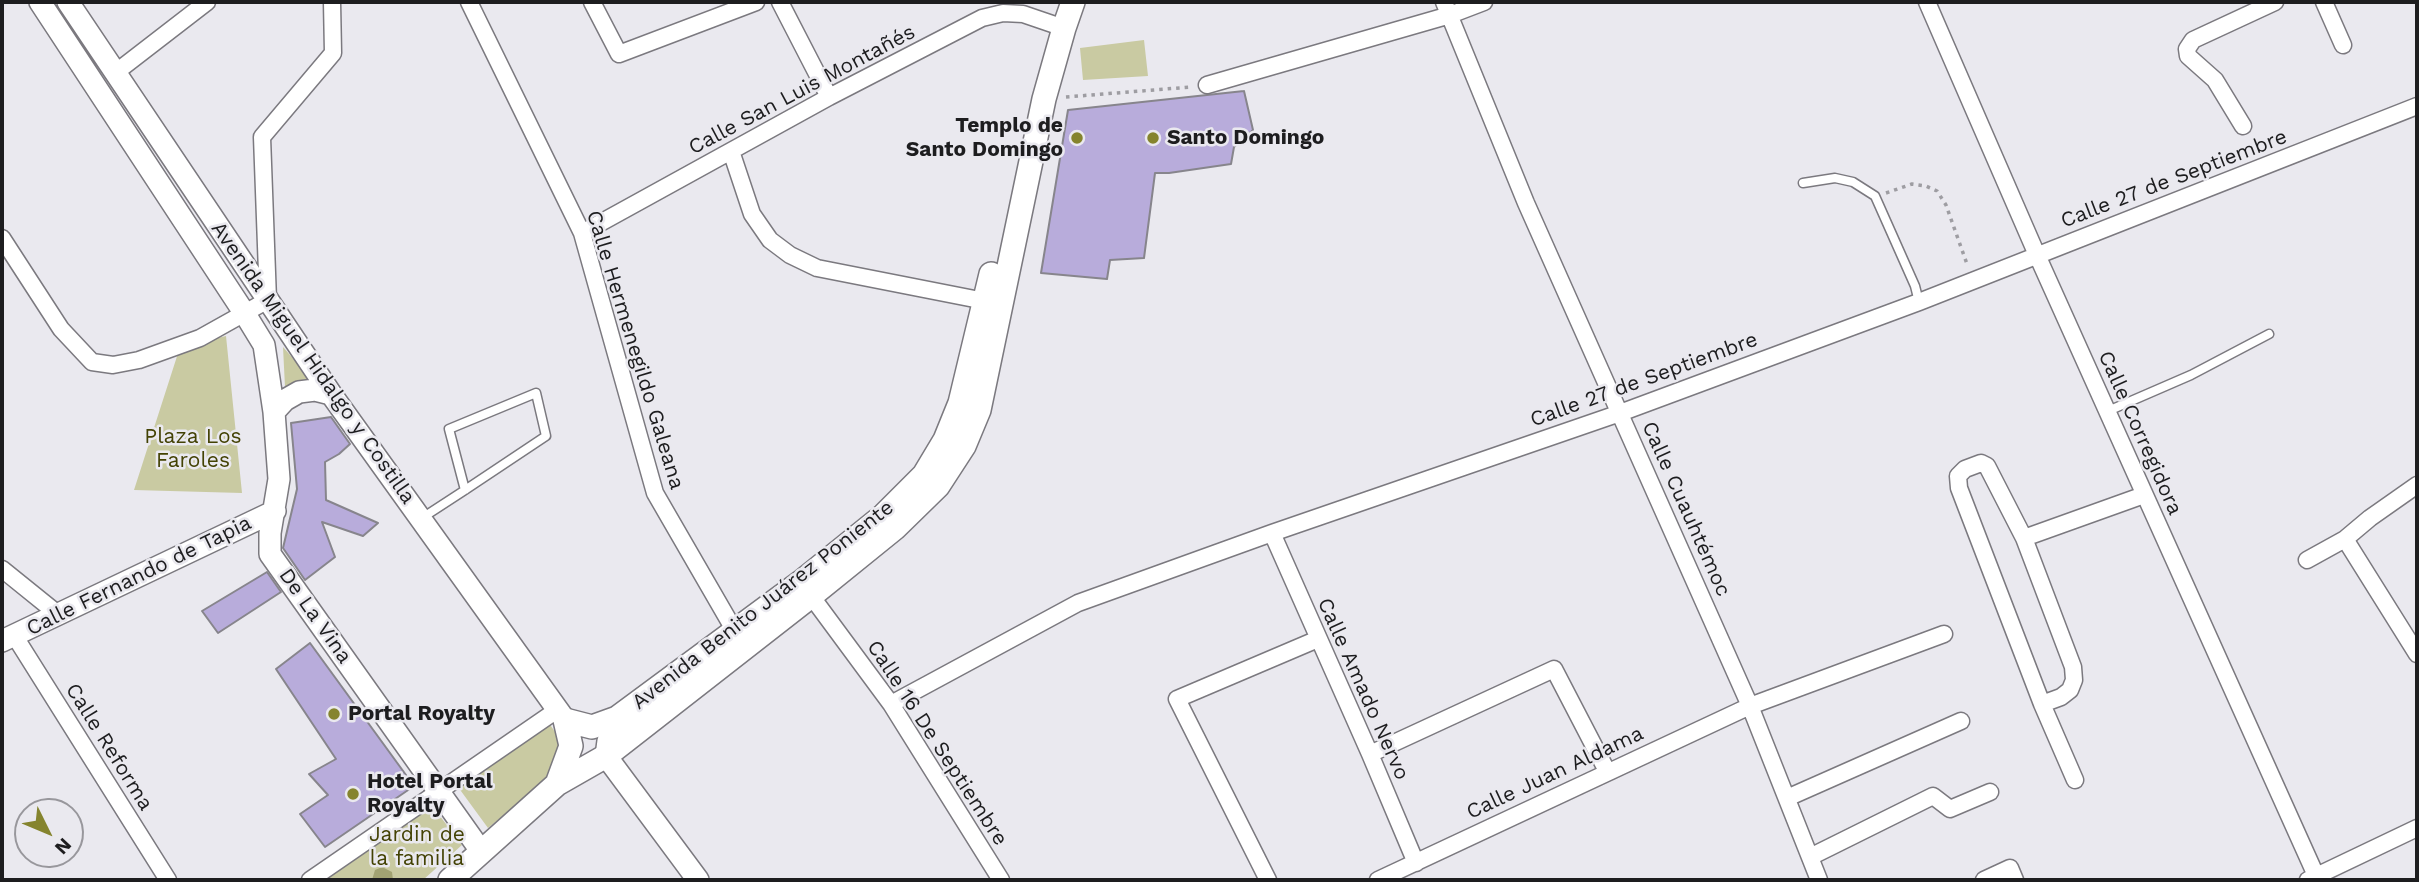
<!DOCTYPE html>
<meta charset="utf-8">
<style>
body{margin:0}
#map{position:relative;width:2419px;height:882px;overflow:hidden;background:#eae9ef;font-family:"Work Sans",sans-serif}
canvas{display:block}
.frame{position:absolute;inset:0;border:4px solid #1d1d1f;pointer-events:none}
.north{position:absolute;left:14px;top:798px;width:70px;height:70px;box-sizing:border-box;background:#eae9ef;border:2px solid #98979c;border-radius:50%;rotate:133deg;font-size:19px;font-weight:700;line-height:28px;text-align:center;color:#1d1d1f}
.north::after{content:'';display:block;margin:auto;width:24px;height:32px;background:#85842e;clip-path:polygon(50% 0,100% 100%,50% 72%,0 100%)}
</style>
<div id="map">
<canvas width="2419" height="882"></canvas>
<div class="frame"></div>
<div class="north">N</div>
</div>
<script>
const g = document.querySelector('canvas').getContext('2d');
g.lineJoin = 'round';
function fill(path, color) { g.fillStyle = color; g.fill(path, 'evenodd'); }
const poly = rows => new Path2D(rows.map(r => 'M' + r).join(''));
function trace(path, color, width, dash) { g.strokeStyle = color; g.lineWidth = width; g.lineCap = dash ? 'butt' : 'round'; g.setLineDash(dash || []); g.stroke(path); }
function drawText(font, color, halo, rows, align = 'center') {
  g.font = font + ' "Work Sans",sans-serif'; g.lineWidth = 5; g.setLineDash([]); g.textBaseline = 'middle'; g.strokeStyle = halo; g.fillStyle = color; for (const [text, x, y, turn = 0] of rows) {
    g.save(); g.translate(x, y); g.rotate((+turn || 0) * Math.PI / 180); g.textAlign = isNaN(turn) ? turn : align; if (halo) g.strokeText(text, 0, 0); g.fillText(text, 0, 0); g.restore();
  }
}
const green = poly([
 [1144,40,1148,76,1083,80,1080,48],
 [226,336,242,493,134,490,180,347],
 [283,347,311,379,285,387],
 [549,723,563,744,554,774,488,828,458,787],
 [430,803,462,845,423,880,322,880]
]);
const water = poly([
 [382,867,392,872,393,880,372,880,375,870]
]);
const building = poly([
 [1244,91,1253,130,1234,147,1231,164,1169,173,1155,173,1144,258,1110,260,1107,279,1041,273,1068,110,1244,91],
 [331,417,350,444,339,454,325,462,326,500,378,523,363,536,322,522,335,557,305,580,283,548,297,489,291,423,331,417],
 [267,572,281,592,218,633,202,611,267,572],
 [310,643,414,786,325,847,300,814,328,795,309,774,336,759,276,669,310,643]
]);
const path = poly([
 [1066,97,1191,87],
 [1886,193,1912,184,1926,186,1937,191,1946,205,1967,264]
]);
const service = poly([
 [1803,183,1835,178,1853,182,1875,196,1915,286,1919,302],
 [2108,411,2191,375,2269,334],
 [422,518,465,490,546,436,536,393,449,429,465,490]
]);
const minor = poly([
 [469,2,582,233,655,493,740,640],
 [592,2,619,54,756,2],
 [780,2,829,97],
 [1444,2,1526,203,1750,706,1819,880],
 [1927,2,2037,255,2318,880],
 [2324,2,2343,45],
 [115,73,207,2],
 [1207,85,1450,15,1484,2],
 [2243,126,2215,80,2188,56,2187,49,2193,40,2275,2],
 [731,151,752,214,770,240,790,255,817,268,995,303],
 [582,233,829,97,982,18,1003,13,1023,14,1064,28],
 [2,238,61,329,92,362,113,365,139,360,200,338,268,300,262,137,333,53,332,2],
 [1272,533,1370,754,1416,863],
 [2024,538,2144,495],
 [2345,539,2417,654],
 [2307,560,2345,539,2370,518,2417,485],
 [2,569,59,615],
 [806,589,891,704,1001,880],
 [14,635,168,880],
 [891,704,1078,603,1272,533,1620,413,1919,302,2417,106],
 [2042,704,2061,697,2070,690,2074,680,2073,667,2024,538,1987,466,1981,463,1965,469,1958,476,1959,488,2042,704,2075,780],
 [1370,754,1554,669,1607,771],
 [1787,798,1961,721],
 [1810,857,1933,796,1950,809,1990,792],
 [310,880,557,710],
 [1268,880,1177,699,1318,639],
 [1378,880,1750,706,1944,634],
 [1984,880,2010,868,2015,880],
 [2308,880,2417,828]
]);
const tertiary = poly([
 [40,2,245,314,264,345,274,412,279,479,270,533,270,554,481,851],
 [68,2,331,394,565,720],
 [274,412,285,400,299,392,315,390,331,394],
 [2,641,275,511],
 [634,709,608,741,606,756,698,880]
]);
const secondary = poly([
 [557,784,571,746,565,720,592,727,617,718,801,582,884,515,924,475,945,440,960,403,991,274],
 [450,880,557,784,606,756,811,596,895,528,938,486,964,446,979,410,1044,99,1064,28,1073,2]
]);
const markers = [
 [1077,138,7,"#85842e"],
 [1153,138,7,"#85842e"],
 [334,714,7,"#85842e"],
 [353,794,7,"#85842e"]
];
const streetNames = [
 ["Calle San Luis Montañés",802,90,-28],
 ["Calle 27 de Septiembre",2174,179,-21],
 ["Calle Hermenegildo Galeana",635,350,73],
 ["Avenida Miguel Hidalgo y Costilla",313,363,55],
 ["Calle 27 de Septiembre",1644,380,-20],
 ["Calle Corregidora",2140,433,66],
 ["Calle Cuauhtémoc",1686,509,66],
 ["Calle Fernando de Tapia",139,576,-26],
 ["Avenida Benito Juárez Poniente",763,605,-38],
 ["De La Vina",315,616,55],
 ["Calle Amado Nervo",1363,689,66],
 ["Calle 16 De Septiembre",937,743,57],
 ["Calle Reforma",109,747,58],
 ["Calle Juan Aldama",1555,773,-25]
];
const poiNames = [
 ["Templo de",1063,126,"right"],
 ["Santo Domingo",1063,150,"right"],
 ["Santo Domingo",1167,138],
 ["Portal Royalty",348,714],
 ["Hotel Portal",367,782],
 ["Royalty",367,806]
];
const parkNames = [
 ["Plaza Los",193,437],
 ["Faroles",193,461],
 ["Jardin de",417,835],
 ["la familia",417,859]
];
fill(green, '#c9caa2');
fill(water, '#a2a373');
fill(building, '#b8acdb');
trace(building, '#87858c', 2);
trace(service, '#7b797f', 11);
trace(minor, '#7b797f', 19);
trace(tertiary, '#7b797f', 24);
trace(secondary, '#7b797f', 26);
trace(path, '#9e9da2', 3.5, [3.5, 5]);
trace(service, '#fff', 8);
trace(minor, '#fff', 16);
trace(tertiary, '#fff', 21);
trace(secondary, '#fff', 23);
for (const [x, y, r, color] of markers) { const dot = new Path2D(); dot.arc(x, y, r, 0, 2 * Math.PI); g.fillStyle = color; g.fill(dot); trace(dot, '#eae9ef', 2.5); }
drawText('21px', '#1d1d1f', '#eae9ef', streetNames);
drawText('bold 21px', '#1d1d1f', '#eae9ef', poiNames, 'left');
drawText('21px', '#434204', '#eae9ef', parkNames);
</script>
